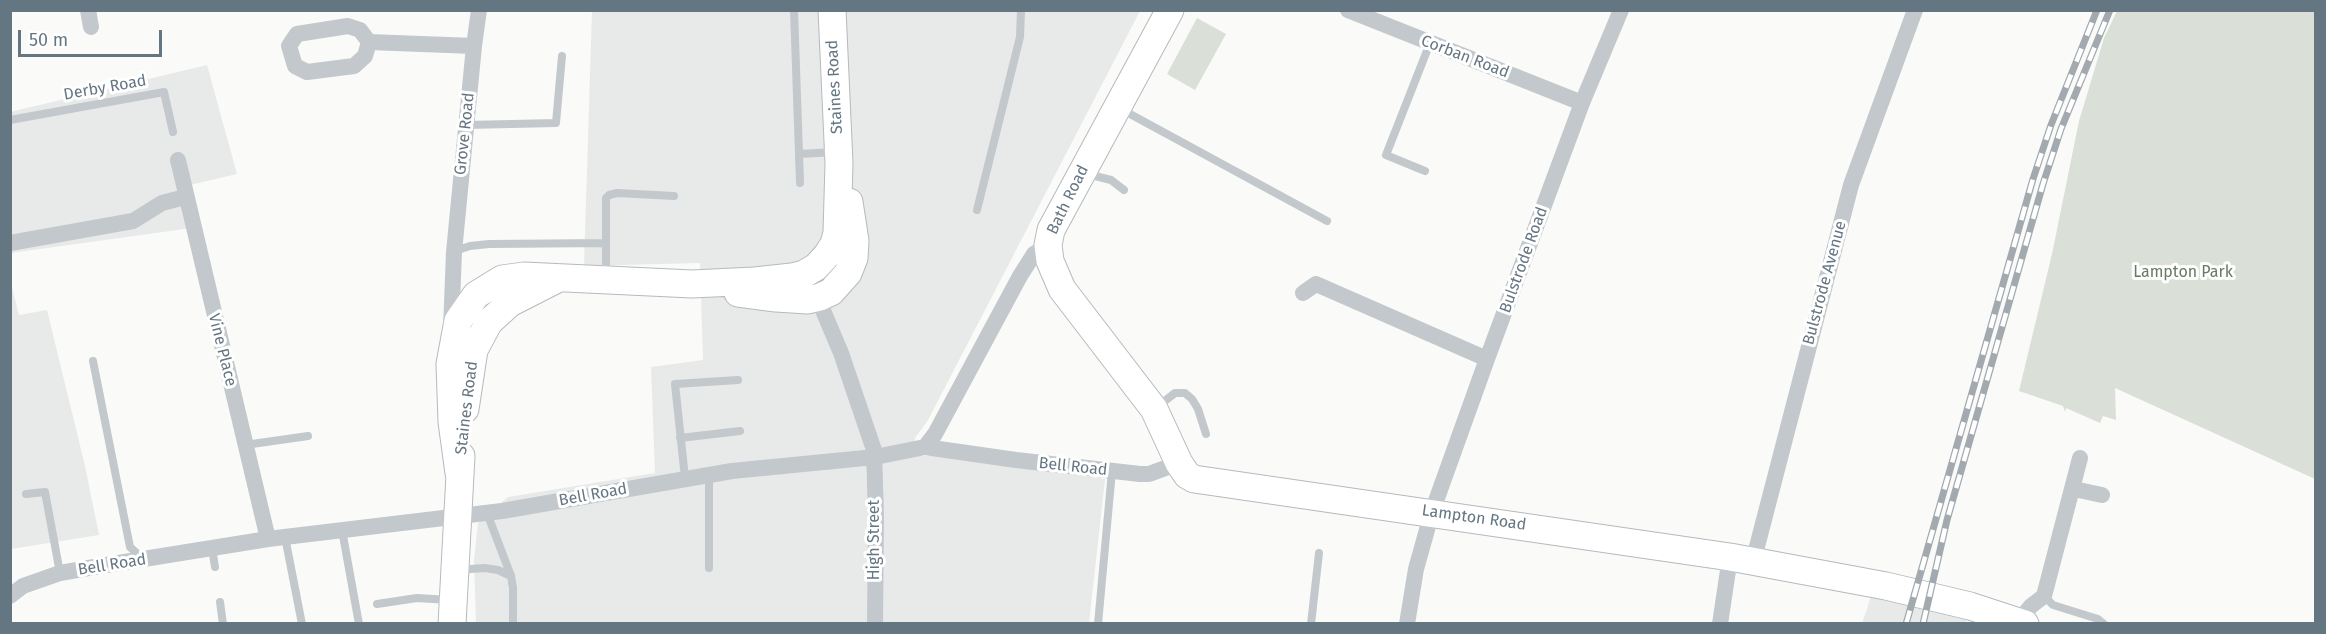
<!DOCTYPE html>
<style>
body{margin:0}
#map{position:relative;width:2326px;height:634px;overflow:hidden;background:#fafaf8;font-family:"Fira Sans",sans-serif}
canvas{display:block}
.frame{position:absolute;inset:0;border:12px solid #657683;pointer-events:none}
.scale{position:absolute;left:18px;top:30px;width:144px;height:27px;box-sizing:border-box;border:3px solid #657683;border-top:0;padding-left:8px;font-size:18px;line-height:21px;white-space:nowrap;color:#657683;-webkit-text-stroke:4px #fff;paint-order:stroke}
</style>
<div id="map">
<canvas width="2326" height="634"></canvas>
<div class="frame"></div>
<div class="scale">50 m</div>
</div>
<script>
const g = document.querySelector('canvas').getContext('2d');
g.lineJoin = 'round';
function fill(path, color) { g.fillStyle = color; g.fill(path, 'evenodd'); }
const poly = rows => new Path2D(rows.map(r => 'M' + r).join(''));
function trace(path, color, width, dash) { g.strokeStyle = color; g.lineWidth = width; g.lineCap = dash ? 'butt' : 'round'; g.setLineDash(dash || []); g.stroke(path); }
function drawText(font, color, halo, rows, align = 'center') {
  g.font = font + ' "Fira Sans",sans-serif'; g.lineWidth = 6; g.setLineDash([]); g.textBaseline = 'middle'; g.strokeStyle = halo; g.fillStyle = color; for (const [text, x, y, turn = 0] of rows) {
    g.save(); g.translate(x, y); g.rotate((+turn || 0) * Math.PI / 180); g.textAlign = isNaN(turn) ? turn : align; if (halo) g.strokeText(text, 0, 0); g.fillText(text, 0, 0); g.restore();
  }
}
const built = poly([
 [592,11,1140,11,928,420,915,438,916,456,946,456,1105,479,1089,623,476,624,474,559,478,523,508,497,655,473,651,367,703,360,700,263,584,266],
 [207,65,237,174,190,185,199,227,11,253,10,112],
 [10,280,19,315,47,310,85,466,99,535,11,549],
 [1872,593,1967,618,1966,623,1862,624]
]);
const green = poly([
 [2117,11,2315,11,2315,479,2115,388,2116,420,2103,416,2100,423,2066,408,2065,412,2063,406,2019,391,2052,254,2079,121,2104,38],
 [1197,18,1226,34,1195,90,1167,74]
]);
const lane = poly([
 [794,10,800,183],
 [1119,108,1327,221],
 [10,120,164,92,173,132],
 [466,125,556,123,562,56],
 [799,154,835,152],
 [1425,171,1386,155,1430,43],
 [1087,174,1111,180,1124,190],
 [977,210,1020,37,1021,10],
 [455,251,470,246,489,244,606,243],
 [606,276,606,198,609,195,617,193,674,196],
 [93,361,130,547,142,558],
 [1157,407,1175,393,1185,393,1192,399,1198,409,1206,434],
 [680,438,740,431],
 [245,445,308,436],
 [685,478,675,384,738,380],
 [26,494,45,492,60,573],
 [487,513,511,576,513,588,513,624],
 [342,530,359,624],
 [285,537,302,624],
 [212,548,215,567],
 [709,568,709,474],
 [460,573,470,569,485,568,498,570,511,576],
 [2044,596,2053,605,2098,619,2104,624],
 [220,602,223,624],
 [377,604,417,598,449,600],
 [1098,624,1112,471],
 [1311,624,1319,553]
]);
const street = poly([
 [88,10,91,27],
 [1348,10,1582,103],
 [369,42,360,30,348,26,297,34,289,46,295,66,307,72,354,66,365,56,369,42,474,46],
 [178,160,268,539],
 [10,243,133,221,162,203,185,197],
 [1303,293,1316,284,1487,359],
 [822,308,841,353,874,450,876,517,875,624],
 [451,329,454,252,474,46,479,10],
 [925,447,935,434,1020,276,1034,254,1048,245],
 [2074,489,2102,495],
 [1753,562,1851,185,1915,10],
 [10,596,23,586,60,573,100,566,268,539,502,511,732,471,875,457,925,447,1016,460,1140,474,1149,474,1179,463],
 [2019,621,2031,606,2044,596,2080,458],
 [1407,624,1416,569,1432,512,1487,359,1582,103,1621,10],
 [1720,624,1730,557]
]);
const primary = poly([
 [1170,10,1051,230,1048,245,1050,261,1062,289,1154,409,1179,463,1187,475,1194,479,1730,557,1886,586,1970,606,2025,624],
 [738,293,776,298,808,300,820,297,831,292,848,273,854,258,855,241,849,202],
 [465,409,474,350,489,322,510,303,559,278],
 [459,473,452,422,450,364,458,321,476,295,502,279,524,276,692,284,755,281,792,277,804,274,816,267,827,255,834,244,837,233,839,163,832,10],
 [452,624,461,456]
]);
const rail = poly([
 [1906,624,2033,179,2051,125,2097,10],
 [1923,624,1947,520,2043,184,2061,129,2110,10]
]);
const streetNames = [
 ["Corban Road",1465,57,21],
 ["Staines Road",835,87,-93],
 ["Derby Road",105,88,-10],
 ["Grove Road",465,134,-84],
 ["Bath Road",1068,200,-64],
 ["Bulstrode Road",1524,260,-70],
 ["Bulstrode Avenue",1825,283,-75],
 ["Vine Place",222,350,76],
 ["Staines Road",467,408,-83],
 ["Bell Road",1073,467,6],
 ["Bell Road",593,495,-10],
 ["Lampton Road",1474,518,8],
 ["High Street",875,540,-90],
 ["Bell Road",112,565,-9]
];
const parkNames = [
 ["Lampton Park",2183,273]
];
fill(built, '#e8e9e9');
fill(green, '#dadfd7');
trace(primary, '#b5babe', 29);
trace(lane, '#c3c8cc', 8);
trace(street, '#c3c8cc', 16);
trace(primary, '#fff', 27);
trace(rail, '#a2aab0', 7);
trace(rail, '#fff', 4.5, [14]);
drawText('16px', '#657683', '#fff', streetNames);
drawText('16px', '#687a64', '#fff', parkNames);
</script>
